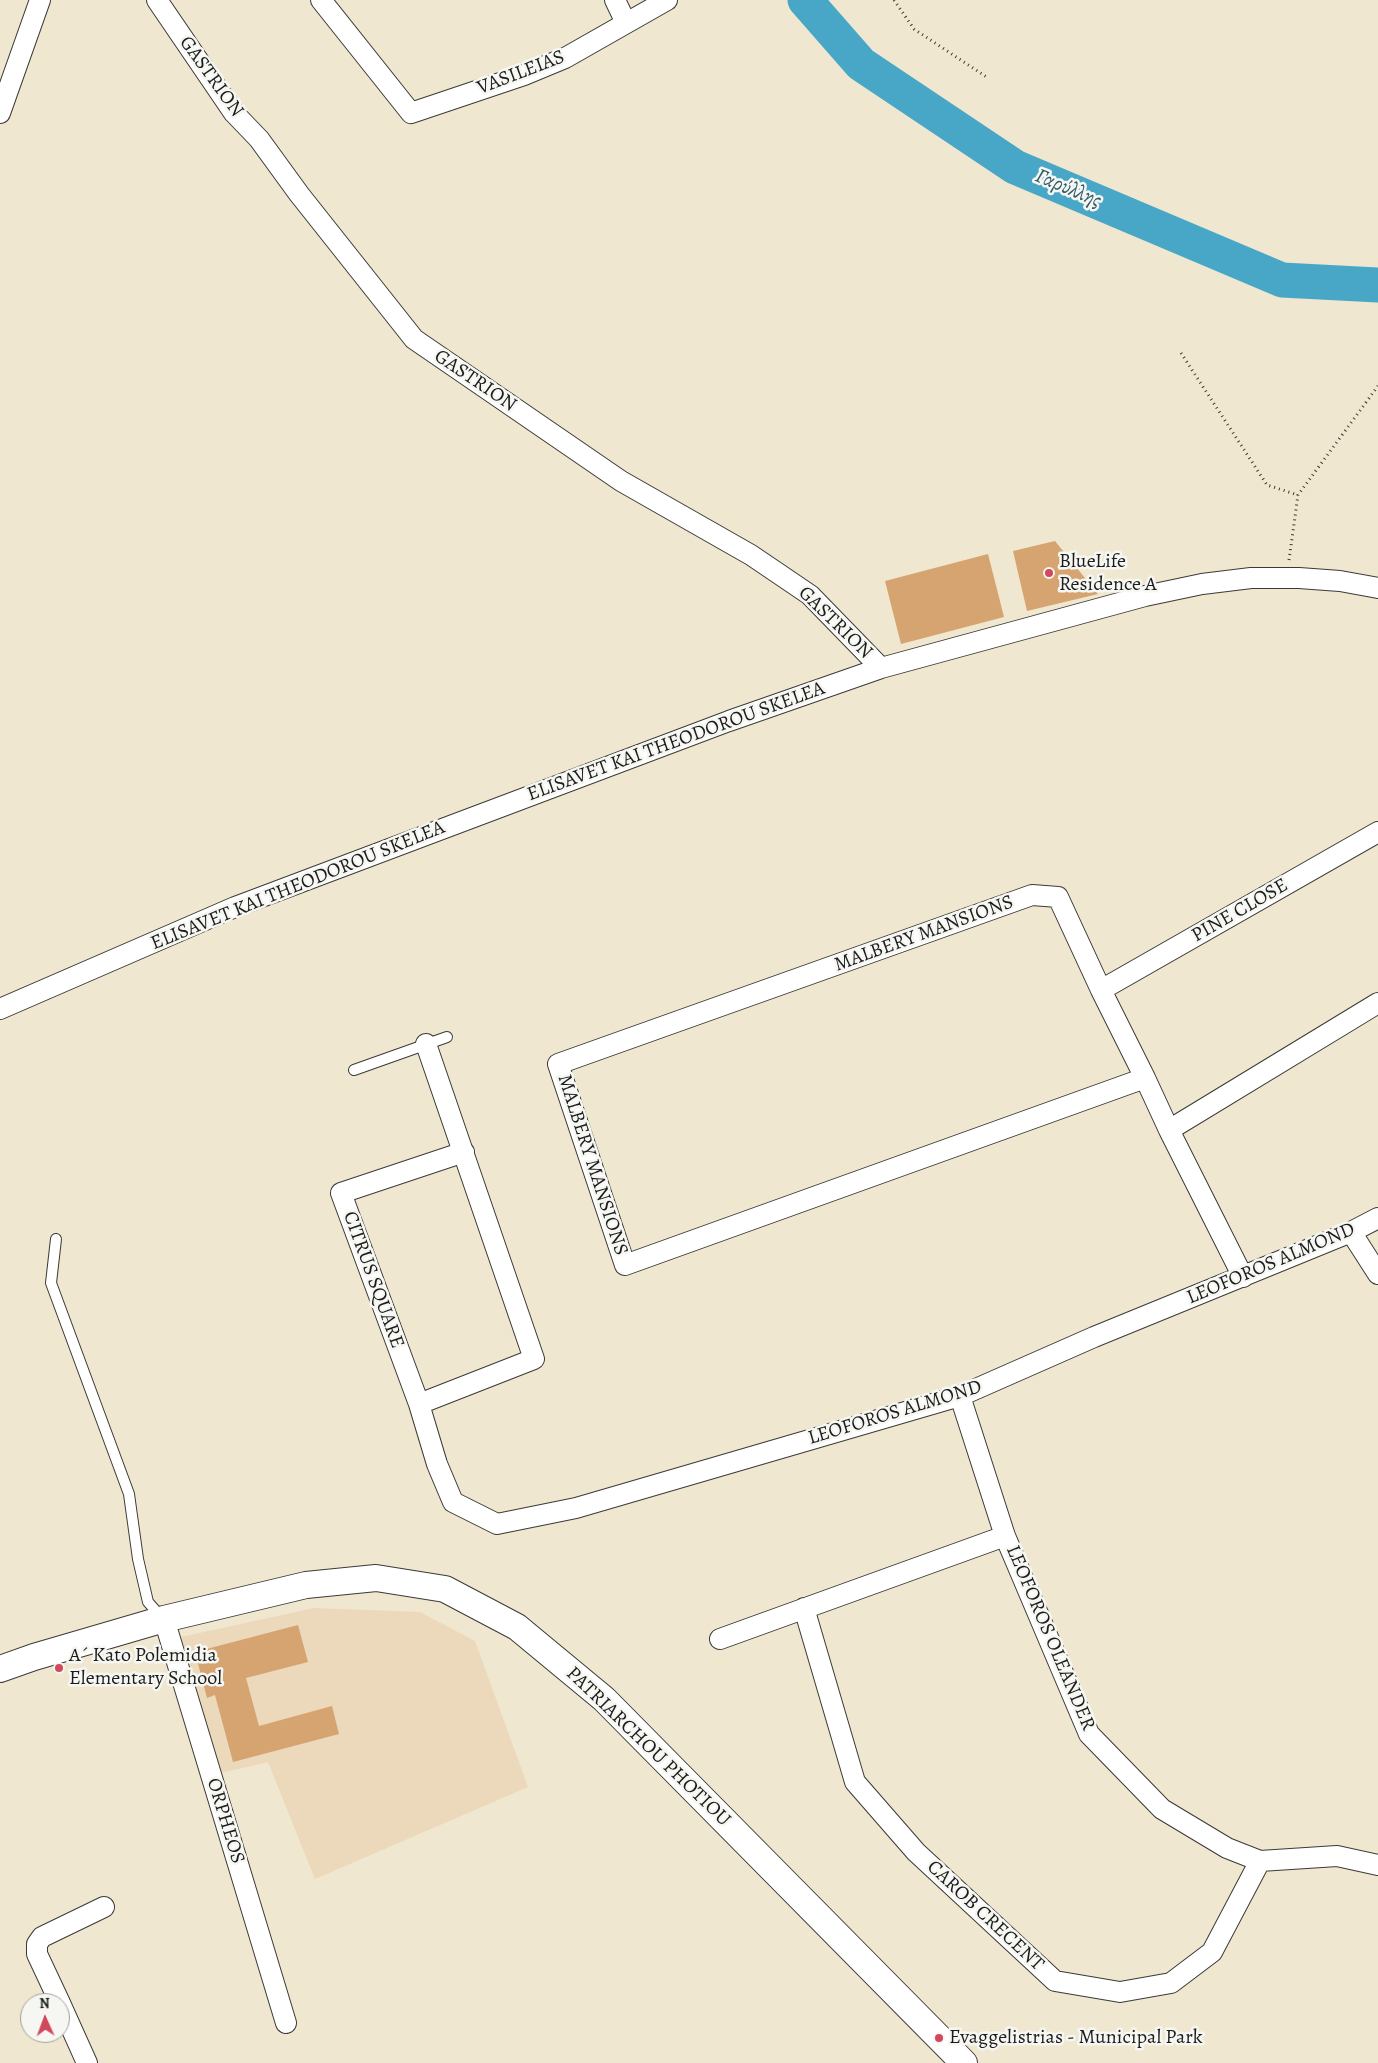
<!DOCTYPE html>
<meta charset="utf-8">
<style>
body{margin:0}
#map{position:relative;width:1378px;height:2063px;overflow:hidden;background:#efe7cf;font-family:Alegreya,serif}
canvas{display:block}
.north{position:absolute;left:20px;top:1993px;width:50px;height:50px;box-sizing:border-box;background:#f6f6f2;border:1px solid #9f9f9c;border-radius:50%;rotate:358deg;font-size:14px;font-weight:700;line-height:20px;text-align:center;color:#1c1c1c}
.north::after{content:'';display:block;margin:auto;width:18px;height:22px;background:#d1495b;clip-path:polygon(50% 0,100% 100%,50% 72%,0 100%)}
</style>
<div id="map">
<canvas width="1378" height="2063"></canvas>
<div class="north">N</div>
</div>
<script>
const g = document.querySelector('canvas').getContext('2d');
g.lineJoin = 'round';
function fill(path, color) { g.fillStyle = color; g.fill(path, 'evenodd'); }
const poly = rows => new Path2D(rows.map(r => 'M' + r).join(''));
function trace(path, color, width, dash) { g.strokeStyle = color; g.lineWidth = width; g.lineCap = dash ? 'butt' : 'round'; g.setLineDash(dash || []); g.stroke(path); }
function drawText(font, color, halo, rows, align = 'center') {
  g.font = font + ' Alegreya,serif'; g.lineWidth = 5; g.setLineDash([]); g.textBaseline = 'middle'; g.strokeStyle = halo; g.fillStyle = color; for (const [text, x, y, turn = 0] of rows) {
    g.save(); g.translate(x, y); g.rotate((+turn || 0) * Math.PI / 180); g.textAlign = isNaN(turn) ? turn : align; if (halo) g.strokeText(text, 0, 0); g.fillText(text, 0, 0); g.restore();
  }
}
const built = poly([
 [314,1608,420,1612,475,1641,528,1787,315,1879,268,1762,217,1774,181,1637]
]);
const river = poly([
 [805,0,861,64,1015,167,1282,280,1378,285]
]);
const building = poly([
 [1055,541,1098,594,1027,611,1013,551],
 [988,554,1004,617,901,644,885,581],
 [298,1625,308,1662,246,1678,259,1726,332,1706,339,1734,233,1762,215,1695,207,1698,195,1652]
]);
const path = poly([
 [894,0,914,29,988,78],
 [1181,353,1267,485,1298,495],
 [1289,560,1298,495,1378,386]
]);
const service = poly([
 [354,1070,447,1037],
 [56,1239,51,1283,129,1494,138,1559,148,1602,163,1619]
]);
const minor = poly([
 [157,0,234,113,259,139,299,194,414,339,621,481,751,555,810,595,881,668],
 [321,0,411,113,524,75,565,58,667,0],
 [615,0,626,23],
 [0,113,40,0],
 [1101,990,1378,832],
 [0,1009,235,907,729,721,881,668,1145,596,1202,584,1251,578,1299,578,1340,581,1378,588],
 [1145,1078,625,1265,558,1064,1032,895,1058,897,1101,990,1145,1078,1169,1130,1243,1277],
 [1169,1130,1378,1003],
 [464,1152,341,1193,419,1404,437,1464,453,1502,497,1524,576,1508,960,1396,1094,1337,1351,1232,1378,1218],
 [1351,1232,1378,1274],
 [960,1396,1005,1536,1089,1734,1162,1809,1227,1848,1260,1861,1337,1856,1378,1865],
 [419,1404,534,1359,426,1044],
 [804,1608,855,1782,916,1852,1055,1981,1120,1992,1171,1983,1212,1952,1260,1861],
 [164,1619,286,2023],
 [720,1639,1005,1536],
 [60,2003,37,1954,37,1944,42,1937,104,1907],
 [60,2003,87,2063]
]);
const tertiary = poly([
 [0,1669,34,1657,164,1619,306,1585,376,1578,445,1589,517,1627,604,1699,964,2063]
]);
const markers = [
 [1049,573,5,"#d1495b"],
 [59,1668,5,"#d1495b"],
 [939,2038,5,"#d1495b"]
];
const streetNames = [
 ["VASILEIAS",521,73,-21],
 ["GASTRION",211,77,54],
 ["GASTRION",475,381,34],
 ["GASTRION",835,623,44],
 ["ELISAVET KAI THEODOROU SKELEA",676,742,-20],
 ["ELISAVET KAI THEODOROU SKELEA",298,886,-22],
 ["PINE CLOSE",1240,911,-30],
 ["MALBERY MANSIONS",924,934,-20],
 ["MALBERY MANSIONS",592,1165,72],
 ["LEOFOROS ALMOND",1271,1264,-23],
 ["CITRUS SQUARE",373,1280,70],
 ["LEOFOROS ALMOND",895,1413,-17],
 ["LEOFOROS OLEANDER",1050,1638,67],
 ["PATRIARCHOU PHOTIOU",648,1747,44],
 ["ORPHEOS",225,1821,73],
 ["CAROB CRECENT",985,1916,43]
];
const poiNames = [
 ["BlueLife",1059,562],
 ["Residence A",1059,585],
 ["A´ Kato Polemidia",69,1656],
 ["Elementary School",69,1679],
 ["Evaggelistrias - Municipal Park",949,2038]
];
const waterNames = [
 ["Γαρύλλης",1068,189,23]
];
fill(built, '#ecd8ba');
trace(river, '#48a7c7', 35);
fill(building, '#d6a471');
trace(service, '#3c3a37', 12);
trace(minor, '#3c3a37', 22);
trace(tertiary, '#3c3a37', 28);
trace(path, '#3c3a37', 3, [1, 4]);
trace(service, '#fff', 10);
trace(minor, '#fff', 20);
trace(tertiary, '#fff', 26);
for (const [x, y, r, color] of markers) { const dot = new Path2D(); dot.arc(x, y, r, 0, 2 * Math.PI); g.fillStyle = color; g.fill(dot); trace(dot, '#f6f6f2', 2); }
drawText('20px', '#1c1c1c', '#f6f6f2', streetNames);
drawText('20px', '#1c1c1c', '#f6f6f2', poiNames, 'left');
drawText('italic 21px', '#305b69', '#f6f6f2', waterNames);
</script>
